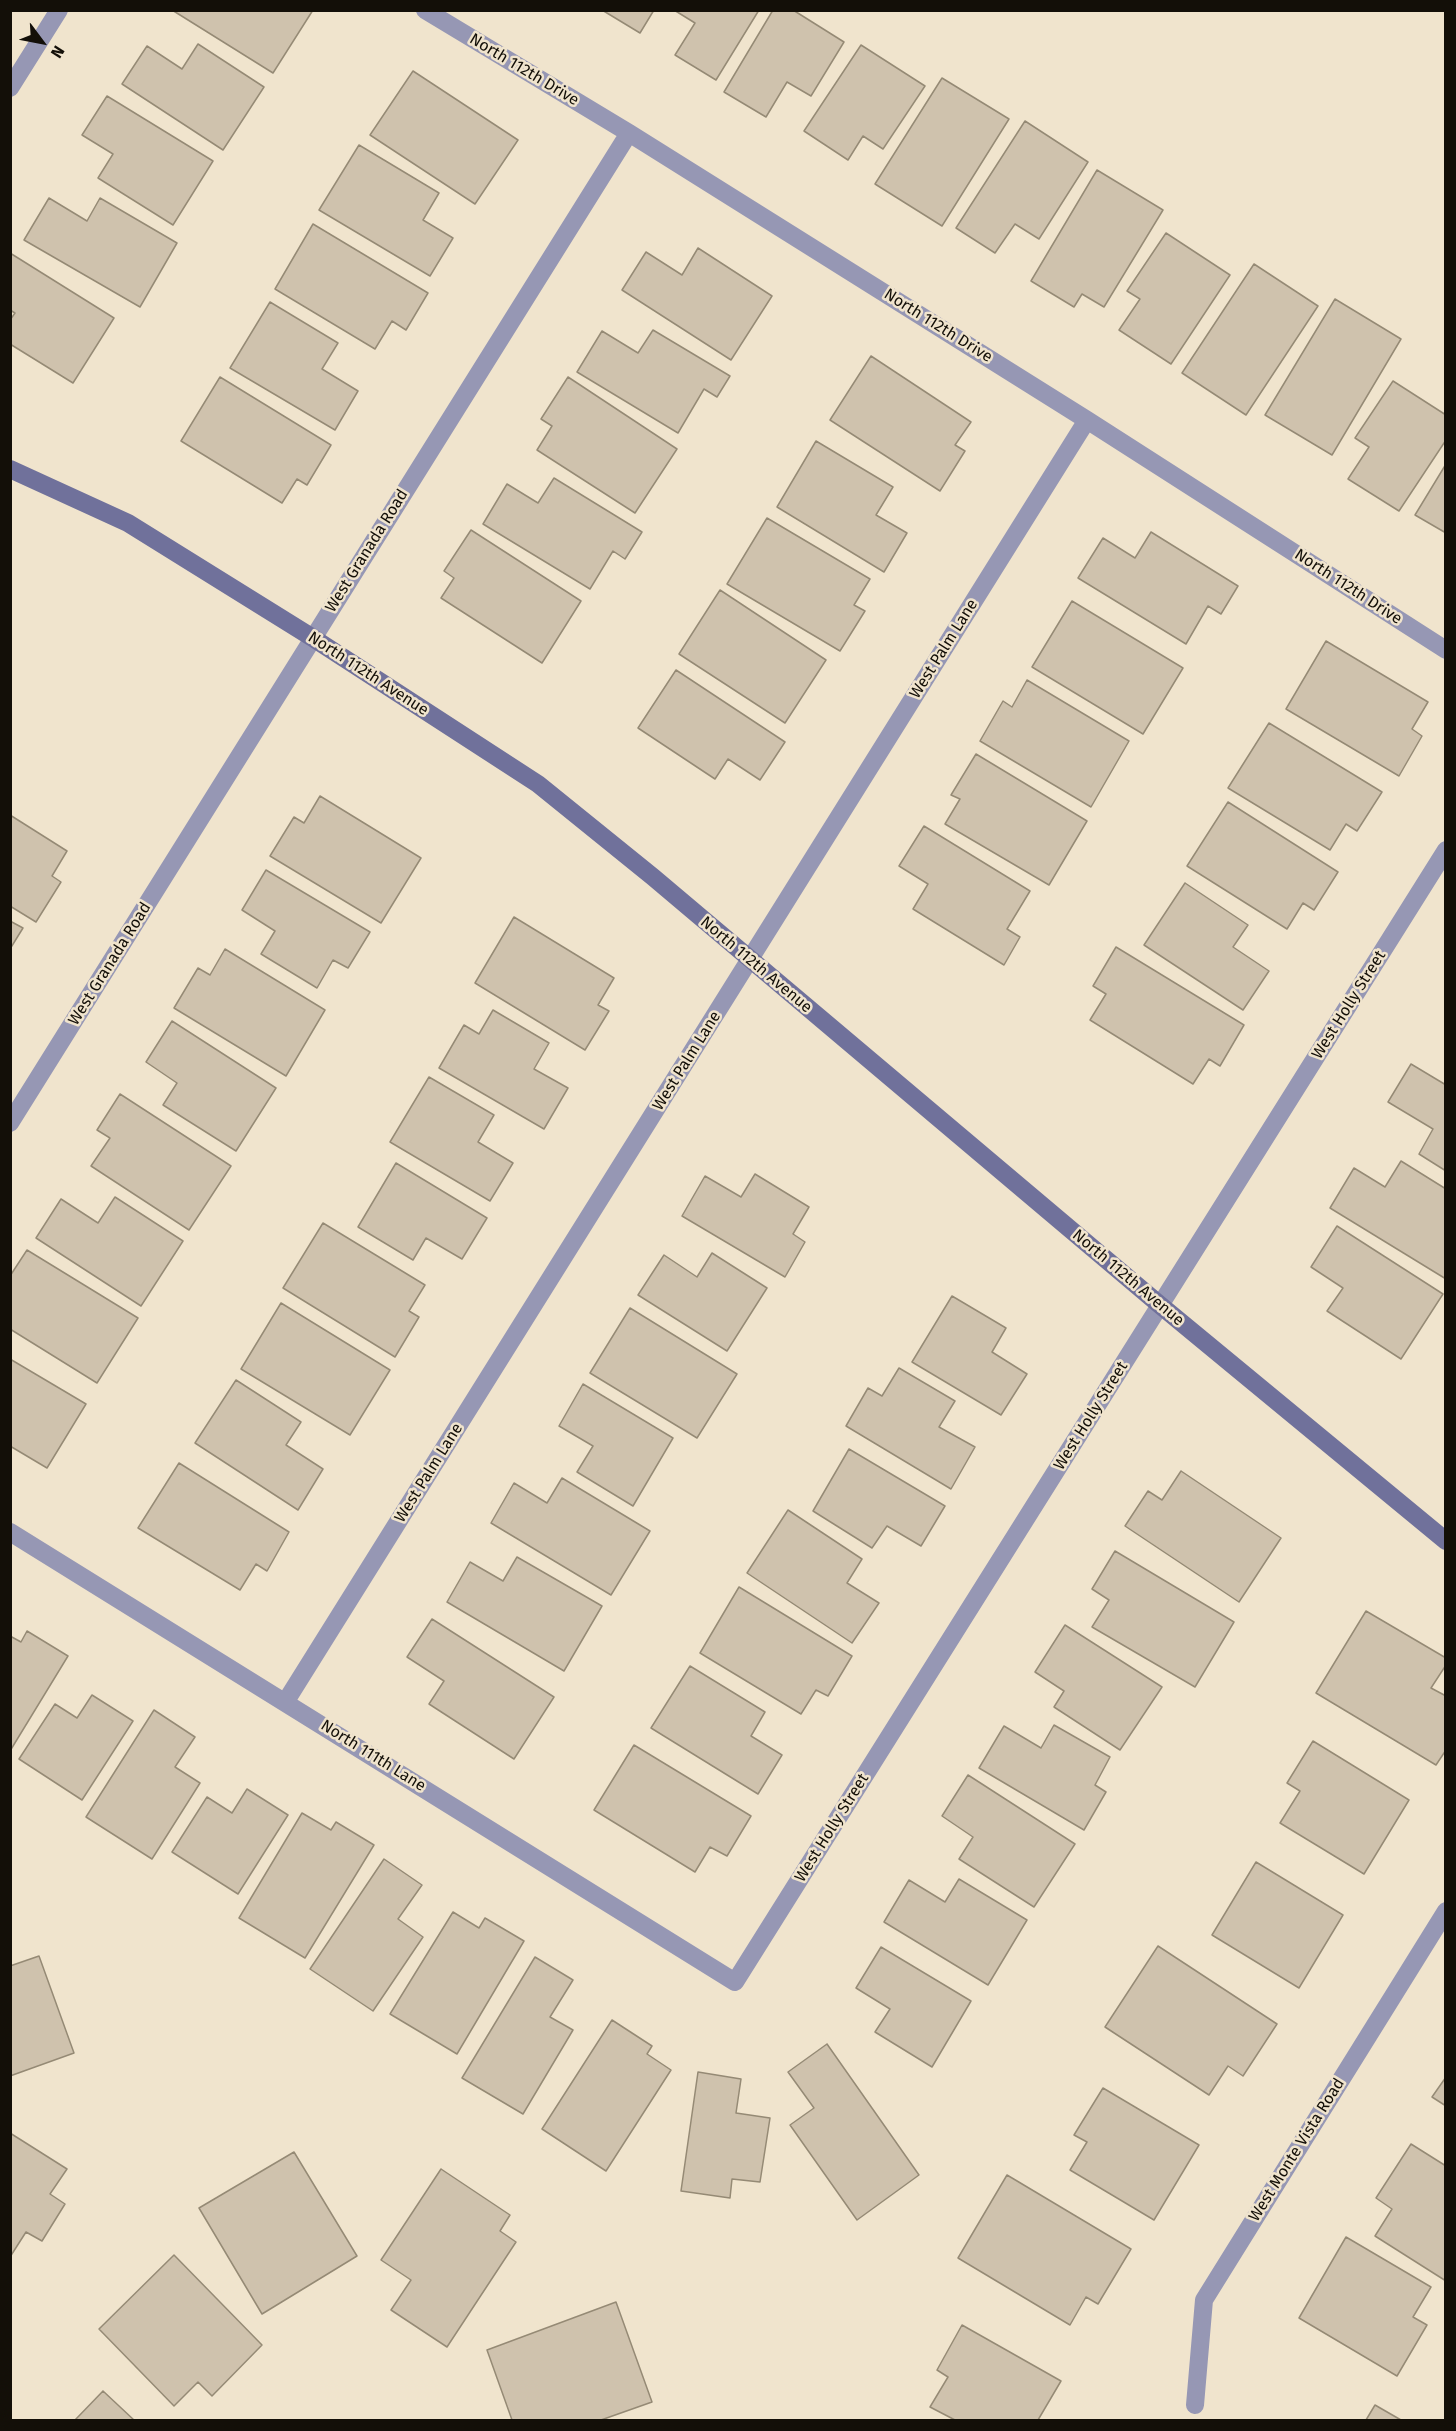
<!DOCTYPE html>
<style>
body{margin:0}
#map{position:relative;width:1456px;height:2431px;overflow:hidden;background:#f0e4cd;font-family:"Fira Sans",sans-serif}
canvas{display:block}
.frame{position:absolute;inset:0;border:12px solid #130f08;pointer-events:none}
.north{position:absolute;left:12px;top:12px;width:60px;height:60px;-webkit-text-stroke:4px #f0e4cd;paint-order:stroke;rotate:122deg;font-size:16px;font-weight:700;line-height:24px;text-align:center;color:#130f08}
.north::after{content:'';display:block;margin:auto;width:21px;height:27px;background:#130f08;clip-path:polygon(50% 0,100% 100%,50% 72%,0 100%)}
</style>
<div id="map">
<canvas width="1456" height="2431"></canvas>
<div class="frame"></div>
<div class="north">N</div>
</div>
<script>
const g = document.querySelector('canvas').getContext('2d');
g.lineJoin = 'round';
function fill(path, color) { g.fillStyle = color; g.fill(path, 'evenodd'); }
const poly = rows => new Path2D(rows.map(r => 'M' + r).join(''));
function trace(path, color, width, dash) { g.strokeStyle = color; g.lineWidth = width; g.lineCap = dash ? 'butt' : 'round'; g.setLineDash(dash || []); g.stroke(path); }
function drawText(font, color, halo, rows, align = 'center') {
  g.font = font + ' "Fira Sans",sans-serif'; g.lineWidth = 5; g.setLineDash([]); g.textBaseline = 'middle'; g.strokeStyle = halo; g.fillStyle = color; for (const [text, x, y, turn = 0] of rows) {
    g.save(); g.translate(x, y); g.rotate((+turn || 0) * Math.PI / 180); g.textAlign = isNaN(turn) ? turn : align; if (halo) g.strokeText(text, 0, 0); g.fillText(text, 0, 0); g.restore();
  }
}
const building = poly([
 [172,10,313,10,273,73,172,10],
 [602,10,654,10,640,33,602,10],
 [674,10,759,10,716,80,675,55,695,23,674,10],
 [773,10,793,10,844,42,811,96,787,82,766,117,724,92,773,10],
 [198,44,264,87,223,150,122,84,147,46,182,69,198,44],
 [861,45,925,86,883,149,863,136,848,160,804,131,861,45],
 [413,71,518,140,475,204,370,135,413,71],
 [942,78,1009,119,942,226,875,184,942,78],
 [107,96,213,161,173,225,98,178,113,154,82,135,107,96],
 [1025,121,1088,162,1039,239,1015,224,995,253,956,228,1025,121],
 [359,145,439,193,423,220,453,238,430,276,319,210,359,145],
 [1097,170,1163,210,1104,307,1082,294,1074,307,1031,281,1097,170],
 [49,198,87,221,100,198,177,243,140,307,24,240,49,198],
 [313,224,428,293,406,330,392,321,375,349,275,289,313,224],
 [1166,233,1230,275,1171,364,1119,330,1140,299,1127,291,1166,233],
 [698,248,772,296,731,360,622,290,646,252,682,275,698,248],
 [10,253,114,318,73,383,10,344,10,320,15,313,10,310,10,253],
 [1254,264,1318,306,1246,415,1182,373,1254,264],
 [1335,299,1401,339,1332,455,1265,415,1335,299],
 [270,302,338,343,322,369,358,391,335,430,230,368,270,302],
 [653,330,730,376,717,397,704,389,678,433,577,372,602,331,638,353,653,330],
 [871,356,971,422,955,445,965,451,940,491,830,420,871,356],
 [220,377,331,445,307,485,297,479,282,503,181,441,220,377],
 [568,377,677,449,635,513,537,450,552,426,541,419,568,377],
 [1393,381,1446,415,1446,440,1399,511,1348,479,1369,447,1355,438,1393,381],
 [816,441,893,487,876,515,907,533,884,572,777,507,816,441],
 [1446,464,1446,533,1415,515,1446,464],
 [554,478,642,532,625,559,613,551,590,589,483,524,507,484,538,503,554,478],
 [767,518,870,579,854,605,865,611,840,651,727,584,767,518],
 [471,530,581,601,542,663,441,598,454,578,444,571,471,530],
 [1151,532,1238,586,1221,614,1208,606,1186,644,1078,578,1103,538,1135,558,1151,532],
 [720,590,826,660,785,723,679,654,720,590],
 [1072,601,1183,668,1143,734,1032,667,1072,601],
 [1326,641,1428,702,1412,729,1422,736,1399,776,1286,709,1326,641],
 [676,670,785,742,760,780,728,759,715,779,638,728,676,670],
 [1027,680,1129,741,1091,807,980,741,1003,701,1012,707,1027,680],
 [1269,723,1382,792,1357,831,1346,824,1330,850,1228,788,1269,723],
 [976,754,1087,821,1049,885,945,824,960,799,951,795,976,754],
 [320,796,421,858,381,923,270,856,294,817,304,823,320,796],
 [1228,802,1338,872,1314,910,1303,903,1287,929,1187,866,1228,802],
 [10,815,67,851,52,876,61,882,36,922,10,906,10,815],
 [924,826,1030,891,1007,929,1020,937,1004,965,913,909,928,884,899,866,924,826],
 [266,870,370,932,348,968,333,960,317,988,261,954,275,931,242,910,266,870],
 [1185,883,1248,925,1233,947,1269,971,1243,1010,1144,945,1185,883],
 [514,917,614,978,598,1005,609,1011,585,1050,475,983,514,917],
 [10,921,23,928,10,949,10,921],
 [1116,947,1244,1025,1220,1066,1209,1059,1193,1084,1090,1020,1106,994,1093,986,1116,947],
 [225,949,325,1010,286,1076,174,1008,198,968,210,975,225,949],
 [493,1010,549,1043,534,1069,568,1088,544,1129,439,1068,464,1025,479,1034,493,1010],
 [172,1021,276,1088,236,1151,163,1105,177,1083,146,1062,172,1021],
 [1411,1064,1446,1085,1446,1171,1419,1154,1433,1129,1388,1102,1411,1064],
 [429,1077,494,1115,478,1142,513,1163,490,1201,390,1142,429,1077],
 [120,1094,231,1166,189,1230,91,1166,110,1138,97,1130,120,1094],
 [1401,1161,1446,1189,1446,1279,1330,1208,1354,1168,1385,1187,1401,1161],
 [396,1163,487,1218,462,1259,426,1238,413,1260,358,1227,396,1163],
 [755,1174,809,1207,793,1234,805,1242,785,1277,682,1216,705,1176,741,1197,755,1174],
 [115,1197,183,1241,141,1306,36,1238,61,1199,98,1223,115,1197],
 [323,1223,425,1285,409,1311,419,1317,395,1357,283,1288,323,1223],
 [1337,1226,1443,1294,1401,1359,1327,1311,1343,1288,1311,1267,1337,1226],
 [27,1250,138,1318,97,1383,10,1329,10,1276,27,1250],
 [712,1253,767,1288,727,1351,638,1295,664,1255,697,1277,712,1253],
 [952,1296,1006,1328,992,1352,1027,1374,1001,1415,912,1362,952,1296],
 [281,1303,390,1370,350,1435,241,1369,281,1303],
 [630,1308,737,1374,697,1438,590,1373,630,1308],
 [10,1359,86,1404,47,1468,10,1446,10,1359],
 [899,1368,955,1401,939,1427,975,1447,951,1489,846,1426,868,1388,882,1396,899,1368],
 [236,1380,301,1422,286,1445,323,1469,298,1510,195,1443,236,1380],
 [583,1384,673,1438,633,1506,577,1472,593,1446,559,1426,583,1384],
 [849,1449,945,1506,921,1546,887,1526,872,1548,813,1511,849,1449],
 [179,1463,289,1532,267,1571,256,1564,240,1590,138,1528,179,1463],
 [1181,1471,1281,1538,1239,1602,1125,1526,1148,1491,1162,1500,1181,1471],
 [562,1478,650,1531,611,1595,491,1523,514,1483,547,1503,562,1478],
 [788,1510,862,1559,847,1583,879,1603,852,1643,747,1573,788,1510],
 [1115,1551,1234,1622,1195,1687,1092,1627,1109,1600,1092,1589,1115,1551],
 [517,1557,602,1606,564,1671,447,1602,470,1562,503,1581,517,1557],
 [739,1587,852,1656,828,1696,816,1690,801,1714,700,1653,739,1587],
 [1366,1611,1446,1658,1446,1665,1431,1688,1446,1696,1446,1750,1436,1765,1316,1693,1366,1611],
 [432,1619,554,1697,514,1759,429,1704,444,1681,407,1657,432,1619],
 [1065,1625,1162,1687,1120,1750,1054,1707,1064,1691,1035,1672,1065,1625],
 [27,1631,68,1656,10,1751,10,1636,21,1642,27,1631],
 [690,1666,765,1712,751,1736,782,1755,758,1794,651,1728,690,1666],
 [92,1695,133,1721,82,1800,19,1759,55,1704,77,1718,92,1695],
 [154,1710,195,1737,175,1767,200,1783,152,1859,86,1817,154,1710],
 [1054,1725,1110,1757,1095,1785,1106,1792,1084,1830,979,1768,1004,1726,1041,1748,1054,1725],
 [1313,1741,1409,1800,1364,1874,1280,1823,1300,1791,1287,1783,1313,1741],
 [634,1745,751,1816,727,1856,710,1847,695,1872,594,1810,634,1745],
 [968,1775,1075,1844,1034,1907,959,1859,973,1837,942,1816,968,1775],
 [247,1789,288,1815,238,1894,172,1852,207,1797,232,1813,247,1789],
 [302,1813,331,1830,336,1822,374,1845,305,1958,239,1918,302,1813],
 [384,1859,422,1885,398,1919,423,1937,373,2011,310,1969,384,1859],
 [1256,1862,1343,1915,1299,1988,1212,1935,1256,1862],
 [959,1879,1027,1920,988,1985,884,1922,909,1880,945,1902,959,1879],
 [453,1912,479,1928,485,1918,524,1941,457,2054,390,2014,453,1912],
 [1158,1946,1277,2024,1243,2076,1228,2066,1209,2095,1105,2027,1158,1946],
 [881,1947,971,2001,932,2067,875,2032,890,2009,856,1988,881,1947],
 [39,1956,74,2053,10,2076,10,1966,39,1956],
 [535,1957,573,1980,550,2017,573,2030,523,2114,462,2078,535,1957],
 [612,2020,652,2046,647,2054,671,2070,606,2171,542,2129,612,2020],
 [827,2044,919,2175,857,2220,790,2125,814,2108,788,2072,827,2044],
 [698,2072,741,2079,736,2113,770,2118,760,2182,732,2179,730,2198,681,2191,698,2072],
 [1446,2077,1446,2106,1432,2097,1446,2077],
 [1103,2088,1199,2145,1154,2220,1070,2170,1087,2142,1074,2135,1103,2088],
 [10,2133,67,2169,50,2194,65,2204,42,2241,26,2232,10,2257,10,2133],
 [1411,2144,1446,2166,1446,2281,1375,2236,1392,2209,1376,2198,1411,2144],
 [294,2152,357,2256,262,2314,199,2208,294,2152],
 [441,2169,510,2215,500,2231,516,2242,447,2347,391,2310,411,2280,381,2260,441,2169],
 [1007,2175,1131,2249,1098,2304,1086,2297,1070,2325,958,2258,1007,2175],
 [1346,2237,1431,2287,1413,2317,1427,2325,1397,2376,1299,2318,1346,2237],
 [174,2255,262,2345,212,2396,198,2382,174,2406,99,2329,174,2255],
 [616,2302,652,2402,601,2420,512,2420,487,2350,616,2302],
 [962,2325,1061,2381,1038,2420,955,2420,930,2407,948,2377,937,2370,962,2325],
 [103,2391,134,2420,75,2420,103,2391],
 [1375,2405,1401,2420,1366,2420,1375,2405]
]);
const street = poly([
 [425,10,629,133,1087,420,1446,650],
 [10,88,59,10],
 [10,1123,629,133],
 [10,1532,735,1982,1446,850],
 [286,1701,1087,420],
 [1195,2405,1204,2300,1446,1911]
]);
const secondary = poly([
 [10,469,128,523,313,638,538,784,653,877,1160,1305,1446,1541]
]);
const streetNames = [
 ["North 112th Drive",524,70,31],
 ["North 112th Drive",938,326,32],
 ["West Granada Road",367,551,-58],
 ["North 112th Drive",1348,587,33],
 ["West Palm Lane",944,649,-58],
 ["North 112th Avenue",368,674,33],
 ["West Granada Road",110,964,-58],
 ["North 112th Avenue",756,965,40],
 ["West Holly Street",1349,1005,-58],
 ["West Palm Lane",687,1061,-58],
 ["North 112th Avenue",1128,1278,40],
 ["West Holly Street",1091,1416,-58],
 ["West Palm Lane",429,1473,-58],
 ["North 111th Lane",373,1756,32],
 ["West Holly Street",832,1828,-58],
 ["West Monte Vista Road",1297,2150,-58]
];
fill(building, '#cfc2ad');
trace(building, '#958a75', 1.5);
trace(street, '#9697b4', 18);
trace(secondary, '#70719b', 18);
drawText('16px', '#130f08', '#f0e4cd', streetNames);
</script>
